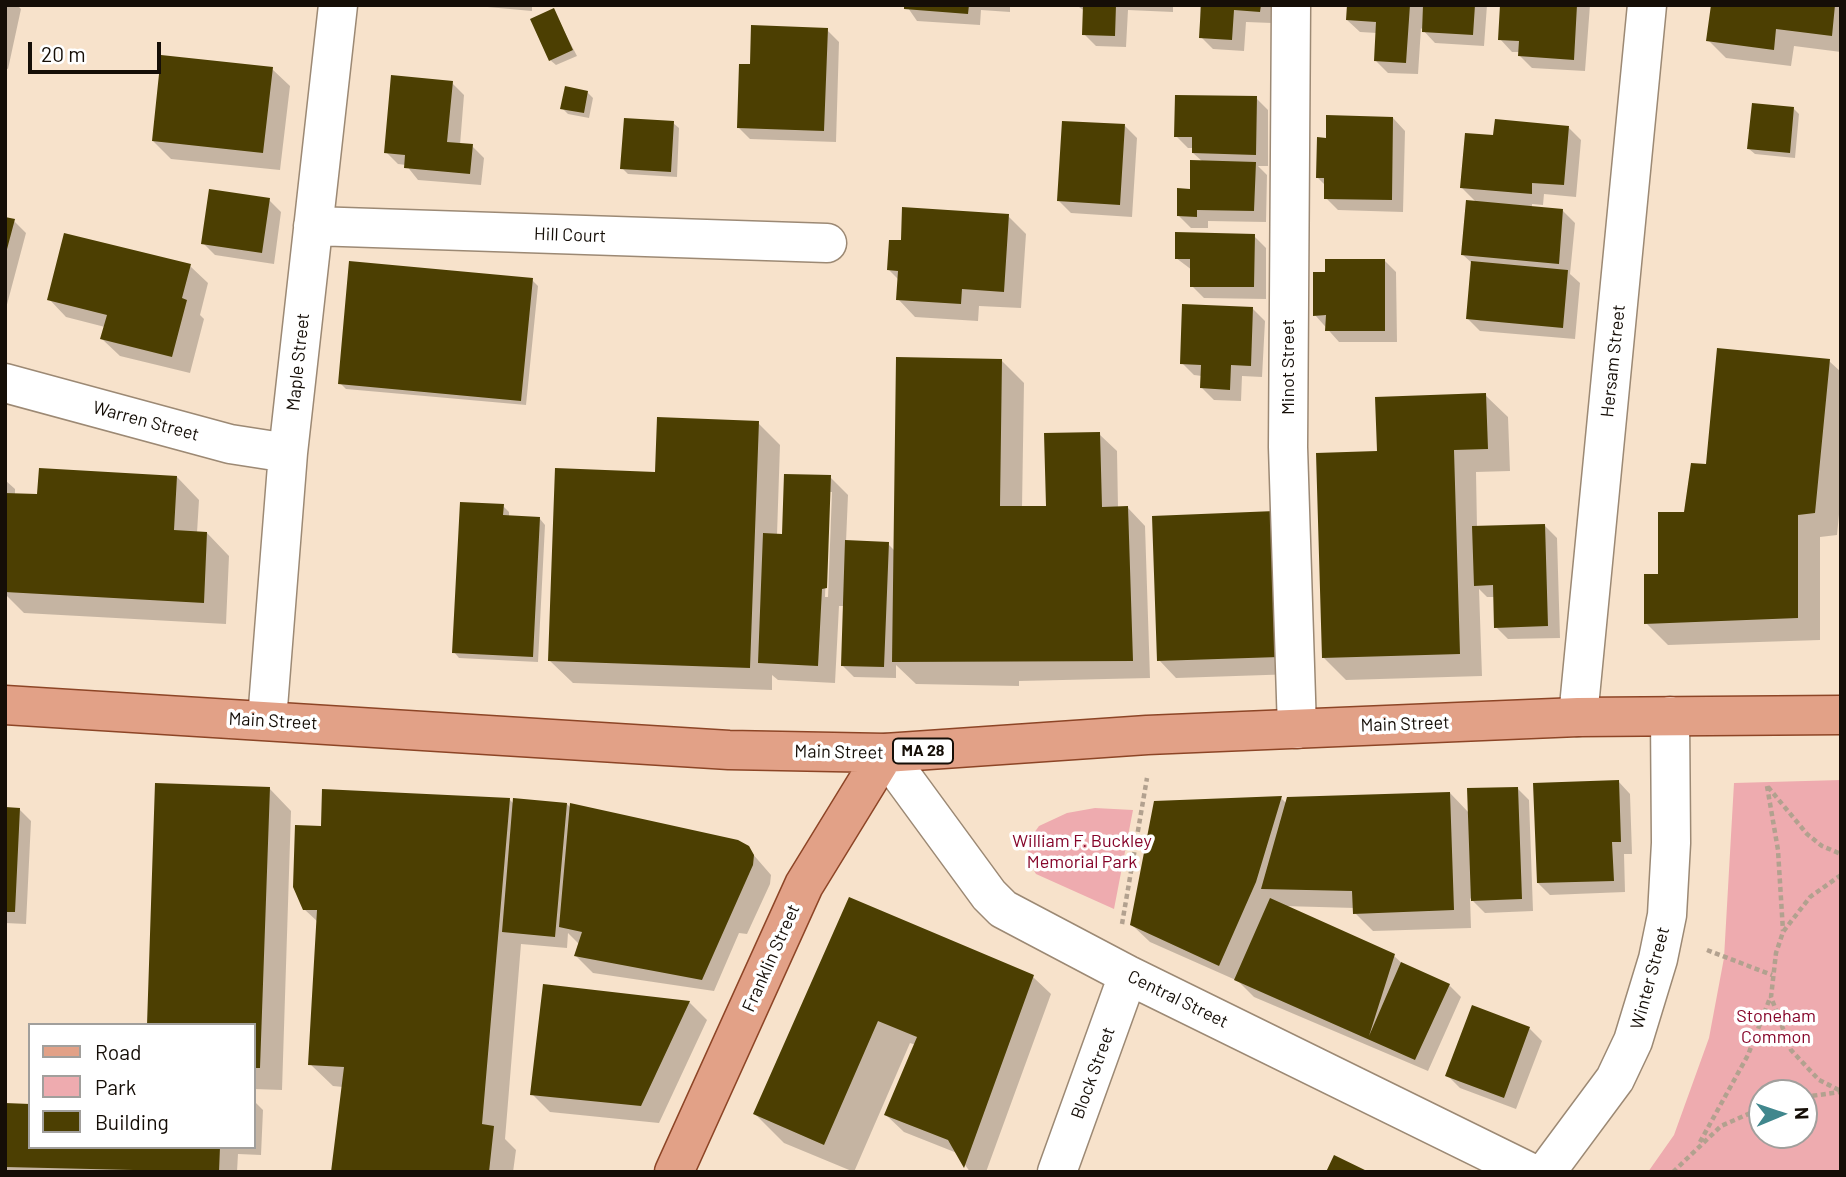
<!DOCTYPE html>
<style>
body{margin:0}
#map{position:relative;width:1846px;height:1177px;overflow:hidden;background:#f7e2cb;font-family:Barlow,sans-serif}
canvas{display:block}
.frame{position:absolute;inset:0;border:7px solid #150e07;pointer-events:none}
.legend{position:absolute;left:28px;top:1023px;width:228px;height:126px;box-sizing:border-box;background:#fff;border:2px solid #a19f9c;margin:0;padding:9px 12px;list-style:none;font-size:21px;color:#150e07}
.legend li{display:flex;align-items:center;gap:14px;height:35px}
.legend b{width:35px;border:2px solid #a19f9c}
.north{position:absolute;left:1748px;top:1079px;width:70px;height:70px;box-sizing:border-box;background:#fff;border:2px solid #a19f9c;border-radius:50%;rotate:88deg;font-size:19px;font-weight:700;line-height:28px;text-align:center;color:#150e07}
.north::after{content:'';display:block;margin:auto;width:24px;height:32px;background:#40878d;clip-path:polygon(50% 0,100% 100%,50% 72%,0 100%)}
.scale{position:absolute;left:28px;top:42px;width:133px;height:32px;box-sizing:border-box;border:4px solid #150e07;border-top:0;padding-left:9px;font-size:21px;line-height:24px;white-space:nowrap;color:#150e07;-webkit-text-stroke:5px #fff;paint-order:stroke}
</style>
<div id="map">
<canvas width="1846" height="1177"></canvas>
<div class="frame"></div>
<ul class="legend">
<li><b style="height:9px;background:#e2a187"></b>Road</li>
<li><b style="height:19px;background:#eeabaf"></b>Park</li>
<li><b style="height:19px;background:#4c3f02"></b>Building</li>
</ul>
<div class="north">N</div>
<div class="scale">20 m</div>
</div>
<script>
const g = document.querySelector('canvas').getContext('2d');
g.lineJoin = 'round';
function fill(path, color) { g.fillStyle = color; g.fill(path, 'evenodd'); }
const poly = rows => new Path2D(rows.map(r => 'M' + r).join(''));
function trace(path, color, width, dash) { g.strokeStyle = color; g.lineWidth = width; g.lineCap = dash ? 'butt' : 'round'; g.setLineDash(dash || []); g.stroke(path); }
function drawText(font, color, halo, rows, align = 'center') {
  g.font = font + ' Barlow,sans-serif'; g.lineWidth = 7; g.setLineDash([]); g.textBaseline = 'middle'; g.strokeStyle = halo; g.fillStyle = color; for (const [text, x, y, turn = 0] of rows) {
    g.save(); g.translate(x, y); g.rotate((+turn || 0) * Math.PI / 180); g.textAlign = isNaN(turn) ? turn : align; if (halo) g.strokeText(text, 0, 0); g.fillText(text, 0, 0); g.restore();
  }
}
const green = poly([
 [1841,780,1841,1172,1648,1172,1674,1135,1709,1038,1724,958,1734,783],
 [1762,1093,1804,1093,1804,1135,1762,1135],
 [1095,808,1133,810,1114,909,1036,874,1027,859,1029,840,1039,826,1067,813]
]);
const shadow = poly([
 [5,5,17,5,21,9,8,69,5,68],
 [465,5,532,5,532,11],
 [906,5,1010,5,1010,12,981,10,980,25,917,21],
 [1076,5,1173,5,1173,12,1128,10,1126,47,1096,46,1084,34,1085,11],
 [1200,5,1273,5,1272,23,1246,22,1244,51,1213,49,1201,37],
 [1348,5,1487,5,1484,46,1435,43,1421,28,1418,74,1388,73,1376,61,1377,33,1360,32,1347,20],
 [1502,5,1590,5,1585,71,1532,68,1520,56,1520,52,1512,52,1500,39],
 [1713,5,1841,5,1841,52,1794,46,1791,66,1726,58,1708,40],
 [553,10,577,56,556,65,550,60],
 [827,30,839,42,836,142,750,139,738,127],
 [272,69,290,86,280,170,171,159,153,141],
 [452,83,464,95,460,145,472,146,484,158,481,185,418,180,406,165,398,164,386,152],
 [587,92,593,98,589,118,568,114,562,108],
 [1256,98,1268,110,1268,166,1258,166,1267,175,1266,222,1208,221,1208,228,1191,228,1179,216,1203,162,1193,153,1193,148,1188,148,1176,136],
 [1793,108,1799,114,1795,158,1755,154,1749,149],
 [1393,118,1405,131,1403,212,1338,210,1326,198,1326,186,1317,177,1328,140],
 [673,123,679,128,677,177,628,174,622,168],
 [1125,126,1137,138,1132,217,1071,213,1059,201],
 [1569,128,1581,140,1576,197,1544,194,1543,205,1532,204,1532,208,1563,211,1575,223,1570,274,1580,283,1575,339,1480,331,1468,319,1473,264,1463,255,1477,203,1461,187,1495,137],
 [269,200,281,212,274,264,215,255,203,243],
 [1008,216,1026,234,1021,308,979,306,978,321,915,317,898,299,899,280,889,270,902,242],
 [5,218,14,221,26,233,5,312],
 [1254,236,1266,248,1266,299,1204,298,1192,286,1192,270,1176,258],
 [1384,260,1396,272,1397,342,1339,342,1315,315,1327,273],
 [190,266,208,283,200,315,204,319,190,373,120,356,102,339,105,327,66,317,49,299],
 [532,280,538,286,526,405,346,389,340,383],
 [1253,309,1265,321,1262,377,1242,376,1241,401,1214,400,1202,388,1202,376,1194,375,1182,363],
 [1002,361,1024,383,1022,508,1048,508,1099,434,1117,451,1118,508,1128,508,1145,526,1150,678,1019,681,1019,686,916,684,896,665,896,678,854,677,842,665,844,606,839,606,835,683,778,680,772,675,772,690,573,683,550,661,657,473,758,423,780,445,777,535,784,535,830,477,848,495,846,542,888,544,895,551],
 [829,492,832,492,828,597,825,597],
 [1829,361,1841,372,1841,494,1837,535,1820,537,1820,640,1668,645,1646,623,1660,575,1708,466],
 [1485,395,1508,417,1510,471,1476,472,1477,528,1545,526,1557,538,1560,638,1508,639,1496,627,1495,597,1487,597,1479,589,1482,676,1346,680,1324,658,1379,452],
 [177,477,199,500,197,533,207,533,229,556,226,624,24,613,5,594,5,480,15,489,15,495,39,496],
 [503,506,509,512,509,517,540,519,545,525,538,662,459,658,454,652],
 [1154,517,1296,674,1176,678,1159,660],
 [1618,781,1630,794,1632,854,1624,854,1625,892,1550,895,1538,883],
 [269,788,291,811,282,1090,254,1089,254,1025],
 [1517,788,1529,800,1533,911,1485,913,1470,898,1471,928,1373,931,1355,913,1355,908,1283,906,1394,956,1404,965,1449,985,1461,997,1428,1071,1254,997,1238,981,1150,942,1132,925,1281,798,1287,804,1450,793,1470,814],
 [509,799,514,804,567,804,572,809,745,845,771,875,770,884,747,934,739,933,714,991,593,973,576,956,579,944,568,933,567,948,521,944,505,1139,516,1150,513,1172,332,1172,343,1087,333,1086,310,1064,318,922,304,909,322,828],
 [5,808,19,809,31,821,26,924,5,923],
 [850,899,1033,977,1051,994,986,1172,970,1172,957,1153,904,1132,886,1115,916,1045,910,1043,854,1172,784,1143,755,1114],
 [689,1002,707,1020,659,1123,550,1112,532,1094],
 [1473,1008,1530,1029,1542,1041,1516,1109,1460,1088,1447,1075],
 [254,1101,263,1110,261,1155,238,1154,237,1172,5,1170,5,1105,30,1147,254,1147]
]);
const building = poly([
 [904,5,969,5,968,14,904,9],
 [1083,5,1116,5,1115,36,1082,35],
 [1201,5,1261,5,1260,12,1234,10,1232,40,1199,38],
 [1347,5,1410,5,1406,63,1374,61,1376,22,1346,20],
 [1423,5,1475,5,1473,35,1422,32],
 [1500,5,1577,5,1574,60,1518,56,1519,41,1498,40],
 [1711,5,1835,5,1832,36,1776,29,1774,50,1706,41],
 [554,8,573,50,549,61,530,19],
 [751,25,828,28,824,131,737,128,739,64,750,64],
 [161,55,273,67,263,153,152,141],
 [391,75,453,81,447,142,473,144,470,174,404,168,405,155,384,153],
 [565,86,588,91,584,113,560,109],
 [1175,95,1257,96,1256,155,1192,153,1192,137,1174,137],
 [1752,103,1794,107,1790,153,1747,149],
 [1326,115,1393,117,1392,200,1324,199,1324,178,1316,178,1317,137,1326,138],
 [624,118,674,121,671,172,620,169],
 [1495,119,1569,126,1564,185,1532,183,1532,194,1460,188,1465,133,1493,135],
 [1062,121,1125,124,1120,205,1057,201],
 [1190,160,1256,162,1254,211,1197,210,1197,217,1177,216,1177,188,1190,189],
 [209,189,270,198,262,253,201,244],
 [1466,200,1563,209,1559,264,1461,255],
 [902,207,1009,214,1004,292,962,289,961,304,896,300,898,271,887,270,889,240,901,240],
 [5,217,15,219,6,253,5,253],
 [1175,232,1255,234,1254,287,1190,287,1190,259,1175,259],
 [64,233,191,264,182,298,187,300,172,357,100,339,107,315,47,300],
 [1325,259,1385,259,1385,331,1325,331,1326,315,1313,316,1313,272,1325,272],
 [349,261,533,278,521,401,338,384],
 [1471,261,1568,270,1563,328,1466,319],
 [1182,304,1253,307,1251,366,1231,365,1230,390,1200,388,1201,365,1180,364],
 [1717,348,1830,359,1815,513,1798,515,1798,618,1644,624,1644,574,1658,574,1658,512,1684,512,1691,463,1706,464],
 [896,357,1002,359,1000,506,1046,506,1044,433,1100,432,1102,507,1128,506,1133,661,892,662],
 [1486,393,1488,449,1454,450,1460,654,1322,658,1316,453,1377,451,1375,397],
 [657,417,759,421,750,668,548,661,555,468,655,472],
 [39,468,177,476,174,530,207,532,204,603,5,592,5,493,37,494],
 [784,474,831,475,827,588,822,589,818,666,758,663,763,533,782,534],
 [460,502,504,504,503,515,540,517,533,657,452,653],
 [1275,511,1279,657,1157,661,1152,516],
 [1545,524,1548,626,1494,628,1493,585,1474,586,1472,526],
 [845,540,889,542,884,667,841,666],
 [1619,780,1621,842,1612,842,1614,881,1537,883,1533,783],
 [155,783,270,787,260,1068,254,1068,254,1025,147,1025],
 [1518,787,1522,899,1471,901,1467,788],
 [322,789,510,798,482,1124,494,1126,489,1172,331,1172,344,1067,308,1065,317,910,303,910,293,887,295,825,321,826],
 [1450,792,1454,910,1353,914,1352,891,1261,889,1287,797],
 [1282,796,1256,882,1219,966,1130,925,1154,801],
 [513,798,567,803,555,937,502,932],
 [570,803,738,840,749,846,754,855,753,865,702,980,574,956,582,932,559,927],
 [5,807,20,808,15,912,5,912],
 [849,897,1034,975,964,1168,948,1140,884,1115,917,1037,878,1021,824,1145,753,1114],
 [1270,898,1395,954,1369,1036,1401,962,1450,984,1415,1060,1234,980],
 [543,984,690,1001,641,1106,530,1095],
 [1472,1005,1530,1027,1504,1098,1445,1076],
 [5,1103,30,1104,30,1147,220,1147,219,1172,5,1167],
 [1334,1155,1369,1172,1326,1172]
]);
const path = poly([
 [1767,786,1778,850,1783,931],
 [1768,787,1807,834,1822,846,1841,854],
 [1841,875,1810,897,1783,932,1776,953,1771,997,1791,1050,1819,1080,1841,1091],
 [1122,924,1147,778],
 [1707,950,1772,975],
 [1804,1097,1840,1092],
 [1700,1142,1748,1055,1770,998],
 [1673,1172,1721,1126,1762,1108]
]);
const minor = poly([
 [1291,5,1288,447,1297,729],
 [313,226,827,243],
 [5,383,230,444,288,453],
 [1578,717,1647,5],
 [267,720,288,453,338,5],
 [885,753,989,895,1003,909,1128,975,1529,1172],
 [1057,1172,1128,975],
 [1546,1172,1615,1079,1633,1041,1658,959,1667,915,1671,843,1670,716]
]);
const major = poly([
 [5,705,729,750,885,753,1147,735,1578,717,1841,715],
 [674,1172,804,885,885,753]
]);
const shields = [
 [923,751,60]
];
const shieldNames = [
 ["MA 28",923,751]
];
const streetNames = [
 ["Hill Court",570,235,2],
 ["Hersam Street",1613,361,-84],
 ["Maple Street",298,362,-84],
 ["Minot Street",1288,367,-90],
 ["Warren Street",146,421,15],
 ["Main Street",273,721,3],
 ["Main Street",1405,724,-2],
 ["Main Street",839,752,1],
 ["Franklin Street",771,958,-66],
 ["Winter Street",1650,978,-75],
 ["Central Street",1178,999,26],
 ["Block Street",1093,1073,-70]
];
const parkNames = [
 ["William F. Buckley",1082,841],
 ["Memorial Park",1082,862],
 ["Stoneham",1776,1016],
 ["Common",1776,1037]
];
fill(green, '#eeabaf');
fill(shadow, '#0003');
fill(building, '#4c3f02');
trace(minor, '#9c8974', 41);
trace(major, '#8d4526', 41);
trace(path, '#b2a18f', 4.5, [5, 3.5]);
trace(minor, '#fff', 38);
trace(major, '#e2a187', 38);
for (const [x, y, w] of shields) { const box = new Path2D(); box.roundRect(x - w / 2, y - 12.5, w, 25, 5); g.fillStyle = '#fff'; g.fill(box); trace(box, '#150e07', 2); }
drawText('bold 16px', '#150e07', null, shieldNames);
drawText('18px', '#150e07', '#fff', streetNames);
drawText('18px', '#86052a', '#fff', parkNames);
</script>
